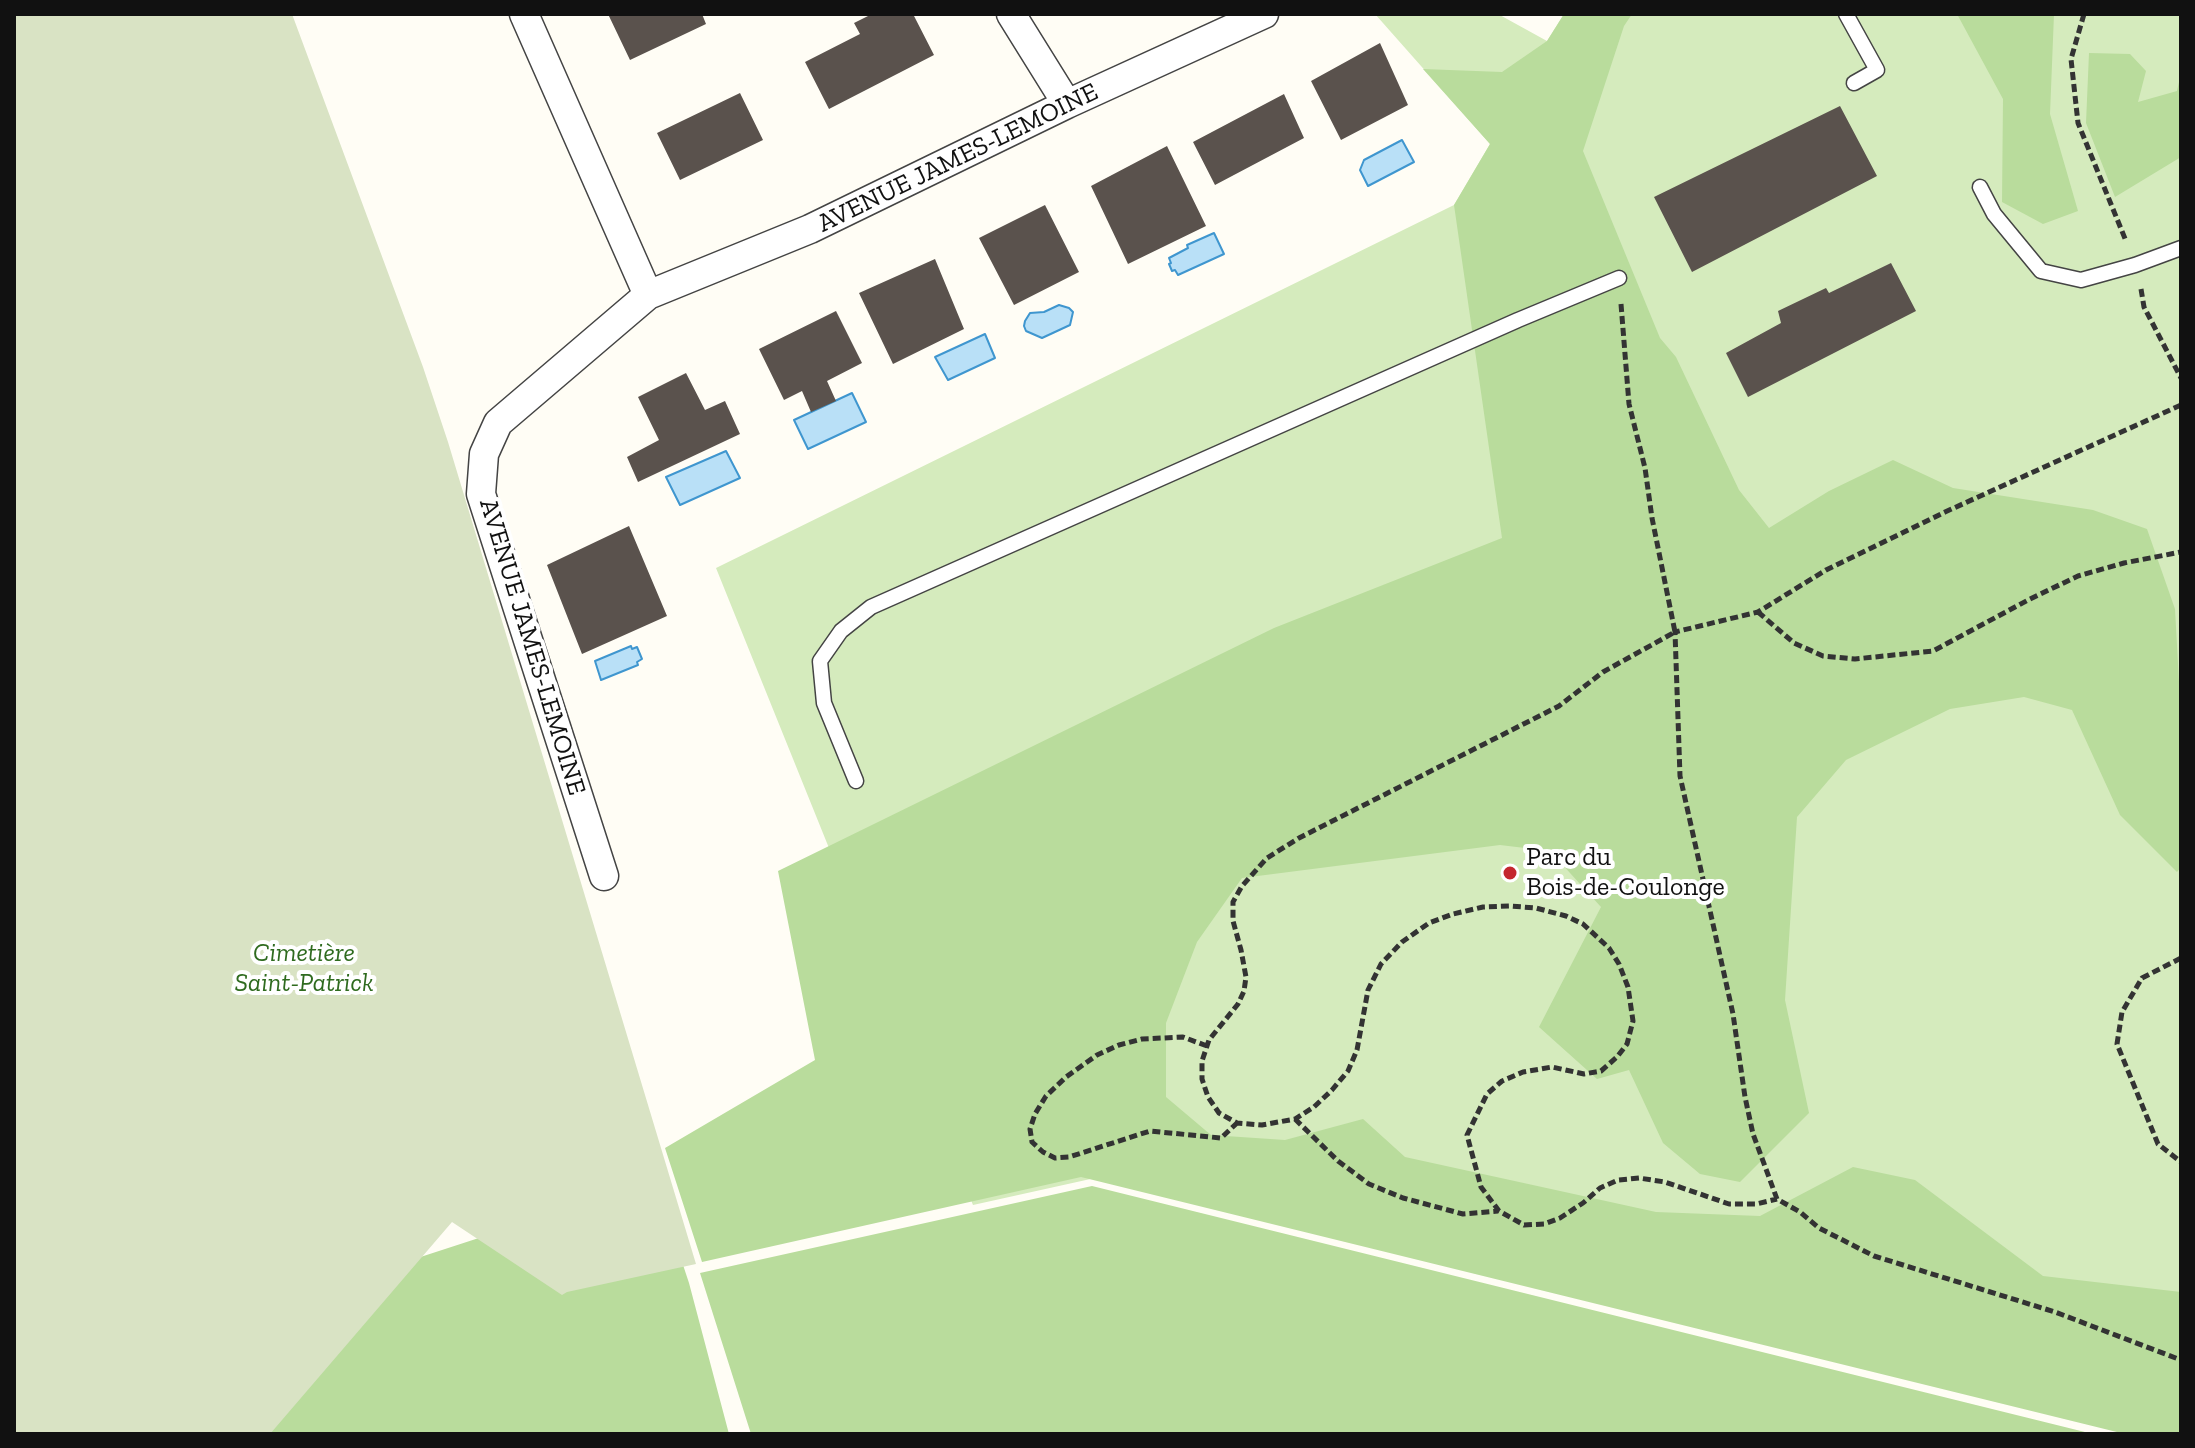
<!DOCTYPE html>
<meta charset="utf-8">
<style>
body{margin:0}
#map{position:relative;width:2195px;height:1448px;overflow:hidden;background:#fffdf5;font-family:"Zilla Slab",serif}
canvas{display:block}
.frame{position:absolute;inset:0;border:16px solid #111;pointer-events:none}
</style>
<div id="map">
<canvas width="2195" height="1448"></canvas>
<div class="frame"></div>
</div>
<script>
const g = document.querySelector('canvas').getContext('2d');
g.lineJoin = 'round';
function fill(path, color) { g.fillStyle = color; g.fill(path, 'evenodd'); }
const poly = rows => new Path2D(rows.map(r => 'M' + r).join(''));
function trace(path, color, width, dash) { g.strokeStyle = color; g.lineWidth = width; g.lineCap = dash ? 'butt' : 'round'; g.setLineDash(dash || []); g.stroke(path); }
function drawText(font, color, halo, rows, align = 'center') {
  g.font = font + ' "Zilla Slab",serif'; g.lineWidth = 8; g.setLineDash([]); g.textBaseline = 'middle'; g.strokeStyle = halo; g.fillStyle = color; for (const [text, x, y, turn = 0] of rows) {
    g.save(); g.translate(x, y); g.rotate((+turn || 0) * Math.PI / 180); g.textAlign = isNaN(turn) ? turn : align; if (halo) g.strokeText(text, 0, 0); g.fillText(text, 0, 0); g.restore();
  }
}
const green = poly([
 [1375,14,1498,14,1547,41,1564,14,2181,14,2181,1434,1095,1178,973,1205,716,568,1454,205,1490,144]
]);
const forest = poly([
 [1564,14,1632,14,1624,26,1583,151,1660,338,1676,357,1739,490,1769,528,1829,491,1893,460,1953,488,2093,510,2147,529,2175,609,2181,718,2181,867,2177,872,2120,815,2072,710,2024,697,1950,709,1846,760,1797,817,1785,1000,1809,1113,1740,1182,1700,1174,1663,1143,1629,1070,1597,1079,1539,1027,1601,907,1550,851,1500,845,1242,878,1197,942,1166,1023,1166,1097,1211,1135,1285,1140,1363,1119,1405,1157,1656,1212,1760,1216,1853,1167,1915,1180,2043,1276,2181,1292,2181,1434,2125,1434,1081,1177,702,1262,665,1148,815,1060,778,871,1274,628,1502,538,1454,205,1490,144,1423,69,1502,72,1547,41],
 [1957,14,2054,14,2050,114,2078,211,2043,224,2002,202,2003,99],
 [2089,53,2130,54,2146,71,2138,102,2177,91,2181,73,2181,157,2115,197,2086,123],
 [527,794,689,1283,729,1434,229,1434,356,1278,528,1222],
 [1092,1186,2093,1434,751,1434,700,1273]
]);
const cemetery = poly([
 [14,14,292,14,423,367,448,442,696,1264,567,1292,562,1295,452,1222,270,1434,14,1434]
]);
const water = poly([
 [1402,140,1414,162,1368,186,1360,170,1364,160,1402,140],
 [1214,233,1224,254,1178,275,1175,270,1172,271,1169,264,1171,263,1169,258,1188,248,1187,245,1214,233],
 [1059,305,1069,308,1073,312,1070,325,1042,338,1026,331,1024,326,1025,321,1030,313,1044,312,1059,305],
 [985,334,995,358,948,380,935,357,985,334],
 [852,393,866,422,808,449,794,420,852,393],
 [726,451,740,478,680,505,666,477,726,451],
 [631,646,632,649,637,647,642,659,637,662,638,665,601,680,595,661,631,646]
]);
const building = poly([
 [608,14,702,14,706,24,630,60],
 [872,14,913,14,934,55,829,109,805,62,860,34,854,23],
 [1380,43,1408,105,1341,140,1311,81],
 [740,93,763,140,680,180,657,133],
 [1284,94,1304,138,1215,185,1193,142],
 [1840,106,1877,176,1692,272,1654,197],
 [1167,146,1206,226,1128,264,1091,186],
 [1045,205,1079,272,1014,305,979,238],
 [935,259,964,329,893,364,859,293],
 [1891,263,1916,311,1748,397,1726,353,1781,323,1778,311,1826,288,1829,293],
 [836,311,862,363,827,381,836,401,811,412,802,391,784,400,759,349],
 [686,373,705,410,725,401,740,434,638,482,627,457,659,440,638,397],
 [629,526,667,616,582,654,547,565]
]);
const path = poly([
 [2084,14,2071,59,2078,123,2126,241],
 [2141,289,2144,307,2181,378],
 [1621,304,1629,404,1645,468,1652,518,1675,632,1603,672,1559,706,1299,838,1267,858,1242,886,1233,902,1233,921,1241,950,1246,977,1244,991,1238,1004,1209,1040,1202,1061,1202,1079,1208,1097,1219,1113,1237,1123,1262,1125,1295,1119,1314,1107,1332,1090,1348,1071,1357,1050,1368,990,1381,964,1402,942,1429,923,1453,914,1483,907,1510,906,1536,908,1566,916,1583,924,1609,948,1619,964,1628,987,1633,1021,1627,1044,1617,1057,1601,1071,1584,1074,1552,1067,1523,1072,1502,1081,1487,1094,1467,1135,1481,1187,1499,1211,1524,1225,1544,1224,1560,1218,1583,1203,1600,1188,1618,1180,1639,1178,1665,1182,1729,1204,1756,1204,1777,1199],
 [2181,405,1945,512,1826,570,1758,612,1675,632,1680,776,1733,1014,1745,1097,1753,1134,1777,1199,1800,1212,1819,1228,1874,1256,2055,1312,2181,1360],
 [1758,612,1794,643,1823,656,1855,659,1933,651,2030,599,2078,576,2124,563,2181,552],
 [2181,958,2142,978,2122,1012,2117,1044,2158,1144,2181,1162],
 [1207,1046,1183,1037,1142,1039,1119,1045,1097,1055,1066,1077,1046,1096,1035,1114,1030,1129,1032,1142,1043,1152,1055,1158,1069,1157,1150,1131,1221,1138,1237,1123],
 [1295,1119,1338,1161,1369,1184,1403,1198,1463,1214,1498,1211]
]);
const lane = poly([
 [1846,14,1877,70,1854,83],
 [1980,187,1994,214,2041,271,2081,280,2135,265,2181,248],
 [856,781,824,703,820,661,841,631,871,607,1518,320,1619,278]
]);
const street = poly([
 [524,14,648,295],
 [1011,14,1067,104],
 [604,876,481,494,484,454,498,423,648,295,810,229,1067,104,1264,14]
]);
const markers = [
 [1510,873,8,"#c4262e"]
];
const streetNames = [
 ["AVENUE JAMES-LEMOINE",958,158,-26],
 ["AVENUE JAMES-LEMOINE",532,647,73]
];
const poiNames = [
 ["Parc du",1526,858],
 ["Bois-de-Coulonge",1526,888]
];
const parkNames = [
 ["Cimetière",304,954],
 ["Saint-Patrick",304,984]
];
fill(green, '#d5ebbd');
fill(forest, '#b9dc9c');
fill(cemetery, '#d9e3c4');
fill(water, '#b9e0f7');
trace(water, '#3f96cf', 2);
fill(building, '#5a524d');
trace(lane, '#444', 17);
trace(street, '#444', 31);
trace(path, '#333', 5, [8, 4]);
trace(lane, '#fff', 14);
trace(street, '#fff', 28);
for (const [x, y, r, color] of markers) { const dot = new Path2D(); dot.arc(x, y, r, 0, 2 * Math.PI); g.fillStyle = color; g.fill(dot); trace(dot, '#fff', 3); }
drawText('26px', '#111', '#fff', streetNames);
drawText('26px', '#111', '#fff', poiNames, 'left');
drawText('italic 26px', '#2f6b1f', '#fff', parkNames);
</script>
